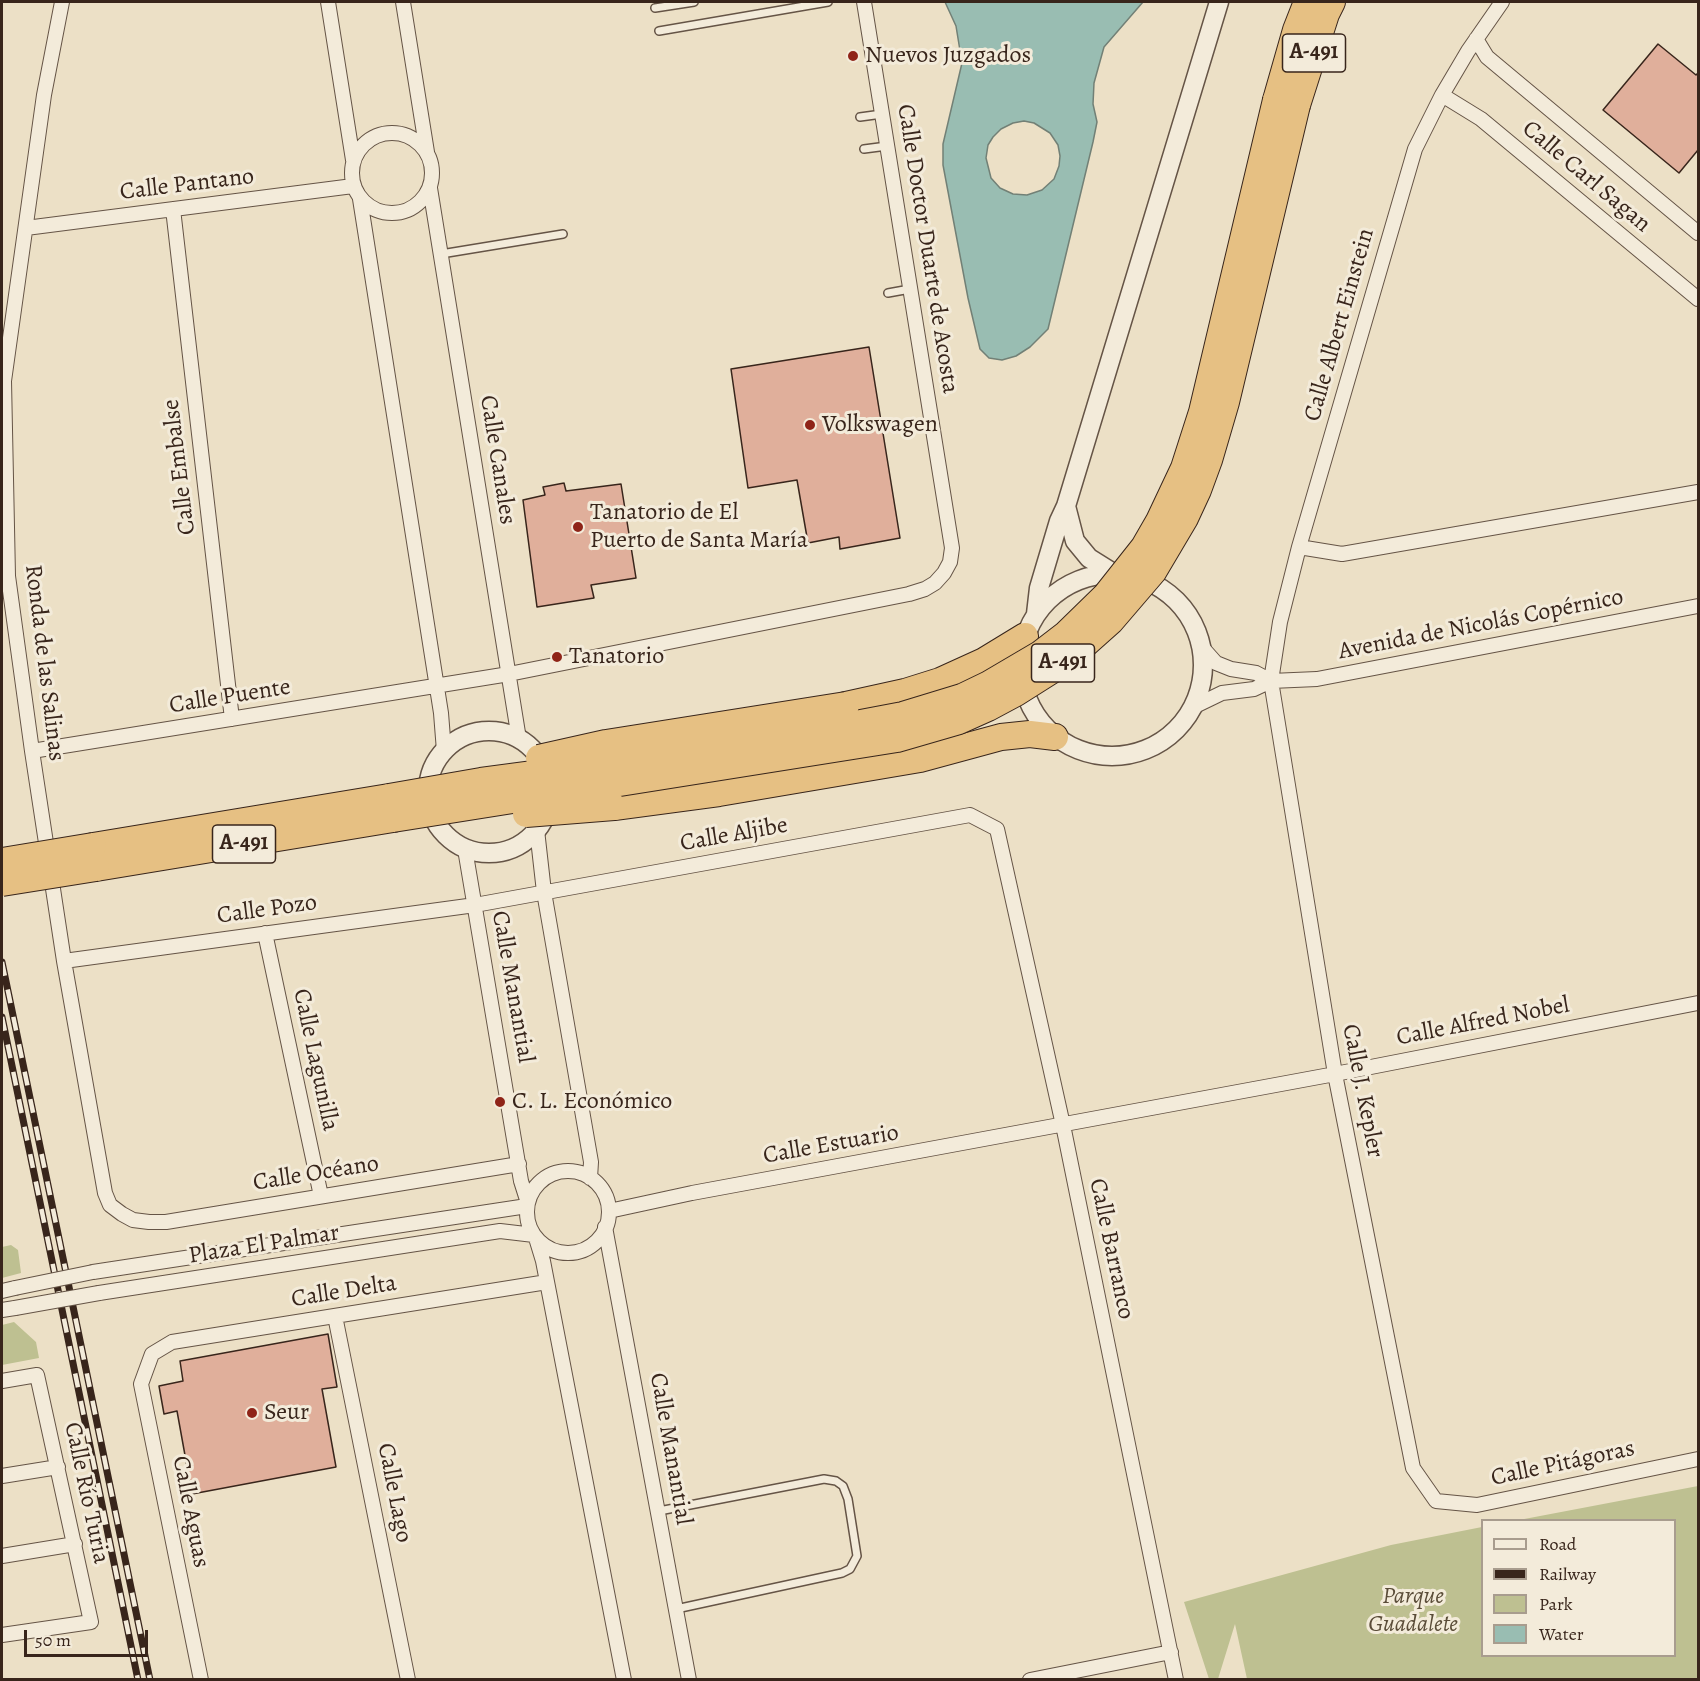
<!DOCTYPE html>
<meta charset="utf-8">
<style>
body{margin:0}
#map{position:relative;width:1700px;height:1681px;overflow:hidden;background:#ece0c6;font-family:Alegreya,serif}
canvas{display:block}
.frame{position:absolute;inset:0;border:3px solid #38251b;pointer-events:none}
.legend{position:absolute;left:1481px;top:1519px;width:195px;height:138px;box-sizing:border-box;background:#f3ebda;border:2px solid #a89c8e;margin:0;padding:8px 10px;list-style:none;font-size:18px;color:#38251b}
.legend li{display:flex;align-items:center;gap:12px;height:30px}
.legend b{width:30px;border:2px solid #a89c8e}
.scale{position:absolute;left:24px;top:1630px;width:124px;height:27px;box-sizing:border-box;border:3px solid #38251b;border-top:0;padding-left:8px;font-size:18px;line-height:21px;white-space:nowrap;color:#38251b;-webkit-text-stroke:4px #f3ebda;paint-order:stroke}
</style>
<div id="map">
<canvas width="1700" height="1681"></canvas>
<div class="frame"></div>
<ul class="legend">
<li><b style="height:8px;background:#f3ebda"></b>Road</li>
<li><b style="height:8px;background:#38251b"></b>Railway</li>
<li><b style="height:16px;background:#bec091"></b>Park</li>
<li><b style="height:16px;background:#99bdb2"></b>Water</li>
</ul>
<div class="scale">50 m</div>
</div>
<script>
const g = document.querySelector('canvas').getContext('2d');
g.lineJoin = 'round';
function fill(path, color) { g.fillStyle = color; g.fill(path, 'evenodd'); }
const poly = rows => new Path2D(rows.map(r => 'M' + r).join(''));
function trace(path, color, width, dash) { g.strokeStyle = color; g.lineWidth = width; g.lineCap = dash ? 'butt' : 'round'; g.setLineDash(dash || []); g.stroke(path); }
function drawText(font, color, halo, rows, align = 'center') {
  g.font = font + ' Alegreya,serif'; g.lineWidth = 6; g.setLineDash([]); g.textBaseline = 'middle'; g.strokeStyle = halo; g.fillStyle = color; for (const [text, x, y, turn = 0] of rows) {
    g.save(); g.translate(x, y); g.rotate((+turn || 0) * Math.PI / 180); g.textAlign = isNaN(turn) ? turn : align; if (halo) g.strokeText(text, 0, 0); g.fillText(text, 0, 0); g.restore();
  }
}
const green = poly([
 [11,1245,18,1250,21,1273,2,1278,2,1247],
 [14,1322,36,1342,39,1358,2,1365,2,1325],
 [1698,1486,1698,1679,1247,1679,1235,1624,1218,1679,1209,1679,1184,1602,1391,1545,1482,1527,1482,1656,1674,1656,1674,1520,1519,1520]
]);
const water = poly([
 [945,2,1143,2,1104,47,1094,83,1093,104,1097,122,1093,142,1048,329,1030,347,1016,356,1002,360,989,358,980,349,968,298,943,165,943,144,962,63,956,26,945,2],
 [1024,121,1034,123,1050,133,1058,145,1060,156,1059,166,1054,179,1042,190,1027,195,1013,194,1000,188,991,178,986,158,988,145,993,137,1001,129,1013,123,1024,121]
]);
const building = poly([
 [1658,44,1696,75,1698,73,1698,150,1679,173,1603,110,1658,44],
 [869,347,900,538,840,549,839,537,808,543,797,480,748,488,731,369,869,347],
 [564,483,566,491,621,484,636,578,591,585,594,598,537,607,523,500,545,495,543,487,564,483],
 [328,1334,337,1387,322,1389,336,1467,192,1494,177,1411,164,1414,159,1386,183,1381,180,1361,328,1334]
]);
const service = poly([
 [655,8,694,2],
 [659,31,828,2],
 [860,117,882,114],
 [864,149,887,146],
 [441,254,563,234],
 [888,293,910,289],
 [659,1511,824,1479,836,1481,843,1486,848,1499,857,1556,850,1569,842,1573,676,1609]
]);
const minor = poly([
 [62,2,44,95,4,381,8,576,32,751,64,961,105,1193,110,1205,122,1214,133,1220,149,1222,166,1222,519,1164],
 [328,2,353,160],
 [403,2,427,152],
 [1502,2,1468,51,1442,95,1415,149,1299,547,1280,622,1271,681,1335,1074,1413,1468,1436,1501,1477,1505,1698,1459],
 [1476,39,1487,57,1698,233],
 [1442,95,1481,119,1698,299],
 '352 173a40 40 0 1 1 80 0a40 40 0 1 1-80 0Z',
 [430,188,519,739],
 [360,199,441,713,444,751],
 [173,209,232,719],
 [26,228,353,186],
 [1299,547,1342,554,1698,492],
 [1200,645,1216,663,1231,669,1256,673,1271,681],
 [1191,708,1222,693,1254,689,1271,681,1317,679,1698,606],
 [32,751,509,674,909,594,925,589,935,583,944,573,950,562,952,548,864,2],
 [537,830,544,892,591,1162,590,1178],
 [465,849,521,1181,528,1203],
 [265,933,321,1196],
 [64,961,475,905,970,815,997,829,1063,1125,1176,1680],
 '527 1212a41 41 0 1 1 82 0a41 41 0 1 1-82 0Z',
 [609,1211,692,1193,1335,1074,1698,1003],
 [605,1227,689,1680],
 [536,1238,543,1261,624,1680],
 [93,1272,527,1206],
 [2,1291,15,1288],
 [99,1293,500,1231,534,1235],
 [2,1310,15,1308],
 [335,1316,408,1680],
 [2,1381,37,1375,91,1622,2,1635],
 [2,1476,58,1467],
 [2,1556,75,1544],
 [201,1680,141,1384,152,1354,172,1342,547,1282],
 [1030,1680,1171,1652]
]);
const tertiary = poly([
 [1066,506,1075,541,1089,558,1113,573],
 '1021 665a91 91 0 1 1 182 0a91 91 0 1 1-182 0Z',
 [1036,614,1039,588,1059,521,1066,506,1219,2],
 '428 792a61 61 0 1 1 122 0a61 61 0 1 1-122 0Z'
]);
const motorway = poly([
 [1276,100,1296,30,1307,2],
 [1297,105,1326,14,1332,2],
 [846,705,905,692,940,681,984,661,1025,636],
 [614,807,719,793,920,759,1001,737,1030,734,1055,737],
 [93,846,389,797],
 [96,868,393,819]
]);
const rail = poly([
 [2,962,150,1680],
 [2,1017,138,1680]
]);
const minorBridge = poly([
 [15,1288,93,1272],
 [15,1308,99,1293]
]);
const motorwayBridge = poly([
 [539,758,606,743,846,705],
 [389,797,481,781,609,764,845,726,903,715,962,697,989,684,1040,654,1066,634,1106,595,1144,547,1159,521,1184,468,1202,412,1276,100],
 [526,814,614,807],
 [393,819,897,739,959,721,988,708,1016,693,1065,662,1111,621,1153,572,1185,518,1198,490,1209,460,1226,402,1297,105],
 [2,861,93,846],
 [2,883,96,868]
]);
const markers = [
 [853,56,6,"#8f2418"],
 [810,425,6,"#8f2418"],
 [578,527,6,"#8f2418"],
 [557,657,6,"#8f2418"],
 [500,1102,6,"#8f2418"],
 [252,1413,6,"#8f2418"]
];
const shields = [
 [1314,53,63],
 [1063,663,63],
 [244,844,63]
];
const shieldNames = [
 ["A-491",1314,53],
 ["A-491",1063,663],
 ["A-491",244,844]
];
const poiNames = [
 ["Nuevos Juzgados",865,56],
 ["Volkswagen",822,425],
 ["Tanatorio de El",590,513],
 ["Puerto de Santa María",590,541],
 ["Tanatorio",569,657],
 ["C. L. Económico",512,1102],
 ["Seur",264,1413]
];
const streetNames = [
 ["Calle Carl Sagan",1586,177,40],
 ["Calle Pantano",187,185,-7],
 ["Calle Doctor Duarte de Acosta",927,249,81],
 ["Calle Albert Einstein",1340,325,-74],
 ["Calle Canales",497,460,81],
 ["Calle Embalse",180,467,-97],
 ["Avenida de Nicolás Copérnico",1481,625,-11],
 ["Ronda de las Salinas",44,663,83],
 ["Calle Puente",230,697,-9],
 ["Calle Aljibe",734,835,-10],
 ["Calle Pozo",267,910,-8],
 ["Calle Manantial",512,987,80],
 ["Calle Alfred Nobel",1483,1022,-11],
 ["Calle Lagunilla",315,1060,78],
 ["Calle J. Kepler",1362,1091,79],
 ["Calle Estuario",831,1145,-10],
 ["Calle Océano",316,1174,-9],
 ["Plaza El Palmar",264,1245,-9],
 ["Calle Barranco",1111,1249,78],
 ["Calle Delta",344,1292,-9],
 ["Calle Manantial",670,1449,80],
 ["Calle Pitágoras",1563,1464,-12],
 ["Calle Río Turia",86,1493,78],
 ["Calle Lago",394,1493,79],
 ["Calle Aguas",190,1512,79]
];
const parkNames = [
 ["Parque",1413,1597],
 ["Guadalete",1413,1625]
];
fill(green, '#bec091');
fill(water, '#99bdb2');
trace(water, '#728076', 1.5);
fill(building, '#e0af9b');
trace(building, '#38251b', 1.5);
trace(service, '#655446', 10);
trace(minor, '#655446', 16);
trace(tertiary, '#655446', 21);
trace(motorway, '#38251b', 28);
trace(service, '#f3ebda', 7);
trace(minor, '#f3ebda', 14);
trace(tertiary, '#f3ebda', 18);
trace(motorway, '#e6c083', 26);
trace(rail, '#38251b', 7);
trace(rail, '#f3ebda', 4.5, [14]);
trace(minorBridge, '#655446', 16, []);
trace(motorwayBridge, '#38251b', 28, []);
trace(minorBridge, '#f3ebda', 14);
trace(motorwayBridge, '#e6c083', 26);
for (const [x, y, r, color] of markers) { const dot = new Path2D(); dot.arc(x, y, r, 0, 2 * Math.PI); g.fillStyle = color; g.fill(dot); trace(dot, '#f3ebda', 2); }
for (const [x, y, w] of shields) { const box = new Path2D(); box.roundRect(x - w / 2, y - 19, w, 38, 4.5); g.fillStyle = '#f3ebda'; g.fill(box); trace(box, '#38251b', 1.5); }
drawText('bold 22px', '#38251b', null, shieldNames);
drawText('24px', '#38251b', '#f3ebda', poiNames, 'left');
drawText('24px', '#38251b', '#f3ebda', streetNames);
drawText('italic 24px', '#5a4c38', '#f3ebda', parkNames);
</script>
